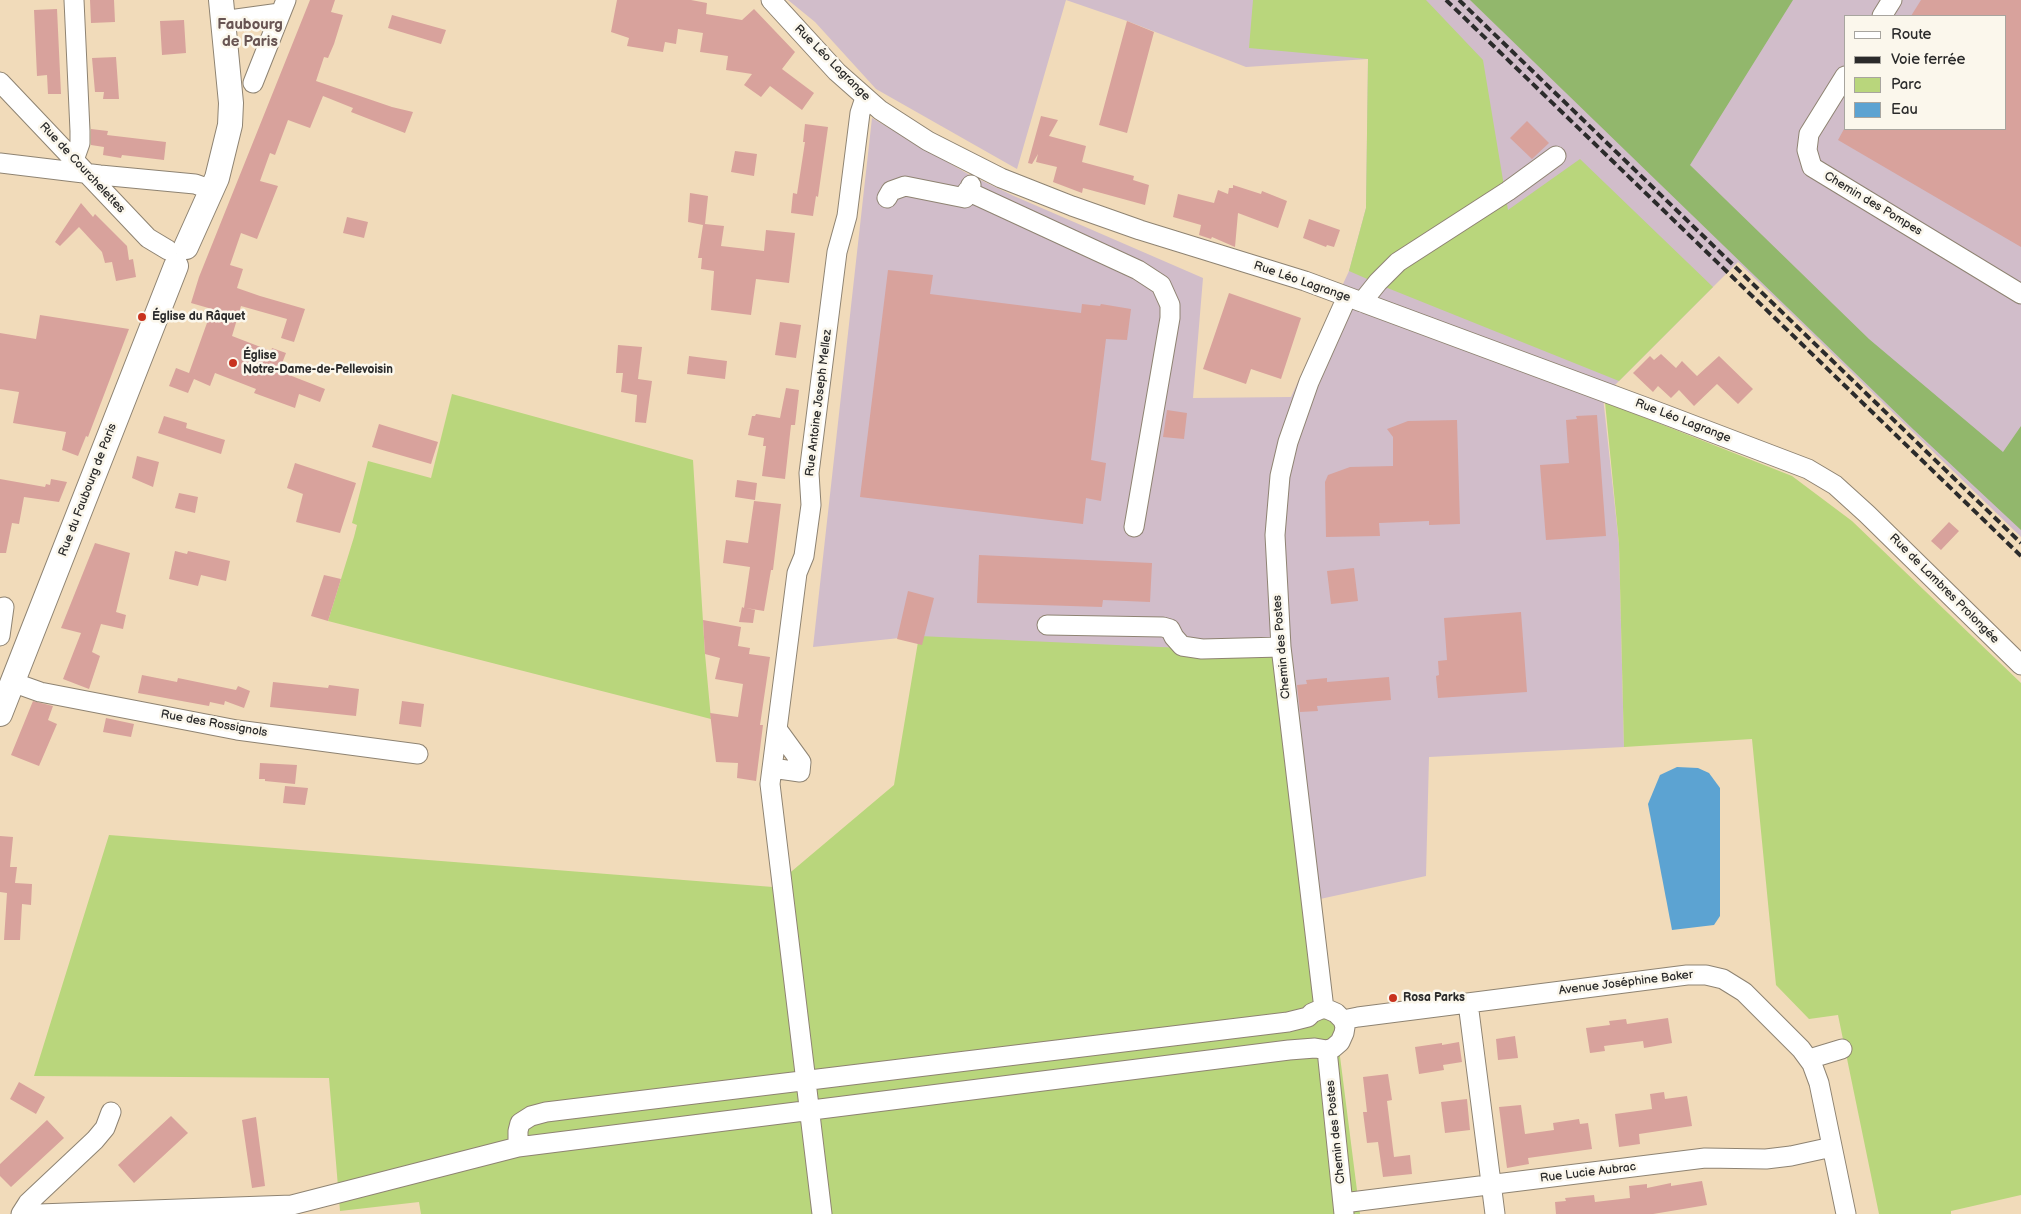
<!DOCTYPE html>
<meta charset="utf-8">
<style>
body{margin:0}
#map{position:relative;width:2021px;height:1214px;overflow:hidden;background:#f1dbba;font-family:"Balsamiq Sans",sans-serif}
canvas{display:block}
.legend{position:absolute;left:1844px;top:15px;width:162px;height:115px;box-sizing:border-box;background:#fbf7ec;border:1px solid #a8a59f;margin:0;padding:6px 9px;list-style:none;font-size:15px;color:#2b2b2b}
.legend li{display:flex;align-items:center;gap:10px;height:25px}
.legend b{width:25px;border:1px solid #a8a59f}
</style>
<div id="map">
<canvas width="2021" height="1214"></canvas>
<ul class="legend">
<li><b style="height:6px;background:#fff"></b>Route</li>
<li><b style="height:6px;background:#2b2b2b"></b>Voie ferrée</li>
<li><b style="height:14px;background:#b9d67c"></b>Parc</li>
<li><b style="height:14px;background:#5ca3d2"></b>Eau</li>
</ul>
</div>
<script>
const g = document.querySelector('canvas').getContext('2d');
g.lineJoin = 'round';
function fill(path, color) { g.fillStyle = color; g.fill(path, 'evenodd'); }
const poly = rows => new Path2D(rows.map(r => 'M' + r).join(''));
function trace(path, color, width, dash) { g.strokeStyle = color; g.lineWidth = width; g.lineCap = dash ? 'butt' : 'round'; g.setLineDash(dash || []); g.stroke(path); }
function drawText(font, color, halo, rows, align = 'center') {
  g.font = font + ' "Balsamiq Sans",sans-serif'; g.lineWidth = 5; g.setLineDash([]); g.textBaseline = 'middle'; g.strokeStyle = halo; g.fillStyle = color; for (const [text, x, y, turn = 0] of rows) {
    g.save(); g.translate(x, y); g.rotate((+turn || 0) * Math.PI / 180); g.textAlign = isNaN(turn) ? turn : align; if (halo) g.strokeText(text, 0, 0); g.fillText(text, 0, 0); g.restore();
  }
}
const industrial = poly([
 [788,0,2021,0,2021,537,1738,262,1603,397,1619,544,1624,747,1429,757,1426,876,1320,899,919,636,813,647,872,118,968,174,1014,196,1203,278,1193,398,1291,397,1349,271,1366,208,1368,59,1246,67,1127,21,1066,0,1017,169,876,89,815,22],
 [1845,16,2005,16,2005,129,1845,129]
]);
const green = poly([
 [1253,0,1426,0,1483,60,1508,210,1580,159,1713,287,1619,381,1390,289,1349,271,1366,208,1368,59,1249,48],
 [452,394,693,460,705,654,711,719,328,621,354,537,357,525,352,523,368,461,431,478],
 [1605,402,1792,476,1852,521,2021,683,2021,1195,1951,1211,1951,1214,1879,1214,1838,1015,1809,1019,1776,985,1752,739,1624,747,1619,544],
 [919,636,1292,653,1320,899,1360,1214,421,1214,419,1202,340,1211,329,1078,34,1076,109,835,773,887,894,785]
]);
const forest = poly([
 [1470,0,1793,0,1690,165,1869,339,2003,452,2021,426,2021,530,1914,430]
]);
const water = poly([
 [1677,767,1698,768,1709,773,1720,788,1720,916,1714,925,1672,930,1648,804,1660,775]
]);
const building = poly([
 [90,0,114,0,115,22,91,23],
 [310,0,335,0,331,12,343,15,334,44,328,58,324,57,316,81,392,107,413,112,405,133,351,112,353,108,323,96,310,128,288,120,275,155,270,153,260,181,278,186,257,239,241,233,230,265,243,269,237,288,260,296,305,309,294,342,281,338,287,319,241,306,232,336,271,351,272,348,286,353,279,371,325,389,320,402,299,394,295,408,254,393,256,389,215,373,210,386,194,379,188,393,169,386,176,368,189,373,212,309,191,303,199,277],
 [617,0,691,0,707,3,706,14,742,20,754,9,795,52,782,69,814,93,802,110,770,86,761,97,744,85,752,74,726,70,728,56,700,52,703,33,678,29,676,44,665,42,663,52,627,46,629,38,611,32],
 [1921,0,2021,0,2021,247,1838,140,1844,129,2005,129,2005,16,1911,16],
 [57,9,61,94,48,94,47,75,37,76,34,10],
 [392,15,446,30,441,44,388,28],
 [184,20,186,53,162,55,160,21],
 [1127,21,1154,32,1127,133,1099,125],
 [116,57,119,99,103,99,104,92,95,92,92,58],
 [1041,116,1058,120,1049,136,1086,146,1082,162,1134,176,1133,180,1149,185,1145,205,1083,188,1082,193,1053,182,1057,167,1036,162,1038,154,1032,164,1028,163],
 [1527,121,1549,143,1532,159,1510,138],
 [805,124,828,127,818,197,816,196,813,216,791,213,793,193,797,194,805,142,803,142],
 [91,129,108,131,107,135,166,142,164,160,122,155,121,158,103,155,104,147,91,145],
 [735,151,757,154,754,176,731,172],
 [1233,185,1261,194,1262,191,1287,201,1278,228,1238,213,1235,247,1212,237,1211,239,1199,235,1201,225,1173,217,1178,194,1214,203,1218,190,1228,194,1229,188,1233,188],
 [690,193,708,196,705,224,724,226,721,246,764,251,766,230,795,233,789,283,756,279,751,315,711,310,714,271,701,269,702,258,698,258,703,225,688,222],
 [81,203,93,217,95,214,127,246,129,260,133,259,136,277,116,281,112,262,105,263,102,252,79,227,60,246,55,242],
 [347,217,368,222,364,238,343,233],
 [1309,219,1340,230,1334,247,1327,245,1326,247,1303,238],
 [888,270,933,275,930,294,1081,313,1082,304,1100,306,1101,304,1131,309,1127,340,1106,339,1091,460,1106,463,1101,501,1086,498,1083,524,860,497],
 [1229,293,1301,318,1281,379,1251,369,1246,384,1203,369],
 [40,315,129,329,88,437,86,436,78,456,62,450,66,432,13,423,19,392,0,389,0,333,36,339],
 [780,322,801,325,796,358,775,355],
 [618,345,642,347,638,379,652,381,646,423,635,422,637,395,621,392,623,373,616,373],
 [1661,354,1676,368,1682,361,1697,376,1719,356,1753,389,1738,404,1717,384,1694,406,1679,390,1671,398,1658,386,1653,392,1633,373,1650,356,1654,360],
 [689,356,727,361,725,379,687,374],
 [786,388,799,390,795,425,791,425,785,479,762,476,766,446,763,446,764,438,748,435,752,416,755,416,756,414,780,418],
 [1167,410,1187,413,1184,439,1163,437],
 [1597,415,1606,536,1546,540,1540,465,1569,463,1566,420,1577,419,1576,416],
 [164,416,187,423,186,428,225,440,221,454,158,433],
 [1457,420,1460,524,1429,525,1429,521,1379,523,1380,536,1326,537,1325,482,1328,475,1350,467,1393,466,1393,437,1387,429,1395,426,1408,421],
 [379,424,438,442,431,464,372,447],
 [137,456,159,462,153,487,132,478],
 [295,463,356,483,340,533,296,522,303,494,287,488],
 [0,479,45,487,46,484,50,485,51,479,67,482,59,502,24,497,19,524,12,523,6,553,0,553],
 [737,480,757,483,755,500,735,497],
 [179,493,198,497,195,513,175,508],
 [754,501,781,504,773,570,771,570,764,611,746,608,755,610,753,623,739,622,742,607,744,608,750,567,723,563,726,540,748,543],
 [1949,522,1959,531,1941,550,1931,541],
 [95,543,130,553,116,612,126,615,123,629,101,624,92,652,100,656,89,689,63,679,81,633,61,628],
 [175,551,187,554,188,551,230,561,226,581,201,575,198,586,169,579],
 [979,555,1152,563,1150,602,1103,600,1102,607,977,603],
 [1354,568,1358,601,1331,604,1327,571],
 [324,575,341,579,328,621,311,616],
 [908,591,934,598,922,645,897,639],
 [1521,612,1527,692,1438,698,1436,676,1439,675,1438,661,1447,660,1444,618],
 [703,620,741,627,738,646,750,648,749,654,770,657,760,725,763,725,756,781,737,778,738,763,716,762,710,713,738,717,743,684,715,679,720,658,705,654],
 [142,675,177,682,178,678,236,690,238,686,250,691,244,708,225,701,224,705,210,702,209,706,138,693],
 [1389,677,1391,700,1317,706,1318,711,1300,712,1297,685,1307,684,1306,680,1327,678,1327,682],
 [273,682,328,688,329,685,359,689,356,716,270,707],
 [33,701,53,706,48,720,57,724,39,766,11,755],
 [402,701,424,704,421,727,399,724],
 [106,718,134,724,131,737,103,732],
 [260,763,297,765,295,784,265,781,265,779,259,779],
 [285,786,308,788,305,805,283,803],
 [0,836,13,837,10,867,17,867,15,883,32,884,31,905,22,904,20,940,4,940,7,893,0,892],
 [1668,1018,1672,1043,1644,1048,1643,1041,1604,1046,1605,1051,1590,1053,1586,1028,1610,1025,1609,1021,1626,1019,1627,1024],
 [1515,1036,1518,1058,1498,1060,1496,1039],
 [1459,1042,1462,1062,1443,1065,1444,1070,1419,1074,1415,1047,1442,1043,1442,1045],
 [1388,1074,1392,1100,1387,1101,1394,1157,1410,1155,1412,1174,1383,1177,1378,1142,1367,1143,1363,1112,1367,1112,1363,1077],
 [19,1082,45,1097,36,1114,10,1099],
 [1664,1092,1665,1099,1687,1096,1692,1126,1639,1134,1640,1144,1619,1147,1615,1114,1652,1109,1650,1094],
 [1467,1099,1470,1130,1445,1133,1441,1102],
 [1521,1105,1525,1134,1554,1130,1553,1123,1579,1119,1580,1124,1588,1123,1592,1149,1528,1158,1529,1164,1507,1168,1499,1107],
 [171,1116,188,1133,134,1183,118,1165],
 [256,1117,265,1186,252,1188,242,1120],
 [47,1120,64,1138,11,1187,0,1176,0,1164],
 [1702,1181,1707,1205,1653,1214,1556,1214,1555,1202,1566,1201,1565,1198,1594,1195,1595,1202,1630,1198,1629,1186,1647,1184,1647,1188,1671,1183,1671,1186]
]);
const minor = poly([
 [74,0,80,131,80,143,74,160],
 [771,0,837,72,880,110,928,141,1001,178,1072,206,1140,230,1305,281,1661,413,1808,469,1835,485,1867,514,2021,665],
 [1882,16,1892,0],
 [222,21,280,13],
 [1845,76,1809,134,1807,150,1812,167,2021,294],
 [0,82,148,238,168,250],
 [253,83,286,0],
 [0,163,100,175,195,184,212,190],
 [967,191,1138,270,1161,285,1170,305,1170,318,1134,527],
 [887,198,891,191,905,186,965,198,971,185],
 [1362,302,1378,282,1398,262,1508,191,1556,156],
 [1047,625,1163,627,1170,629,1174,637,1182,646,1202,649,1281,647],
 [0,636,4,607],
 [12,682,40,692,237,730,418,754],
 [772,768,800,772,801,762,777,729],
 [1468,1003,1495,1214],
 [1324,1009,1281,647,1275,535,1280,476,1288,442,1309,382,1347,297],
 [1343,1020,1358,1017,1687,975,1706,975,1723,979,1744,992,1801,1049,1812,1064,1819,1083,1846,1214],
 [1327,1050,1344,1214],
 [1809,1059,1842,1049],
 [1343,1203,1705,1158,1766,1159,1791,1156,1832,1147],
 [21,1214,28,1203,95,1140,105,1128,111,1112],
 [39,1214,292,1205,518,1147,1289,1050,1315,1048,1327,1050,1333,1048,1340,1042,1344,1033,1345,1027,1343,1020,1336,1013,1327,1009,1321,1009,1312,1013,1308,1017,1288,1022,546,1112,531,1116,520,1123,518,1131,518,1147],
 [822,1214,770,784,797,573,804,556,811,505,809,473,837,252,847,216,860,113,865,98]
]);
const major = poly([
 [186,247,217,178,230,125,231,103,221,0],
 [0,714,176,266]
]);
const rail = poly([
 [1446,0,2021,556],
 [1459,0,2021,543]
]);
const markers = [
 [142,317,5,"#c8321e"],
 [233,363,5,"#c8321e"],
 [1393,998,5,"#c8321e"]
];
const streetNames = [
 ["Rue Léo Lagrange",832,63,45],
 ["Rue de Courchelettes",82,168,47],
 ["Chemin des Pompes",1873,204,31],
 ["Rue Léo Lagrange",1302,282,19],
 ["Rue Antoine Joseph Mellez",819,403,-83],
 ["Rue Léo Lagrange",1683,421,21],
 ["Rue du Faubourg de Paris",88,490,-69],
 ["Rue de Lambres Prolongée",1944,589,45],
 ["Chemin des Postes",1282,647,-95],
 ["Rue des Rossignols",214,724,10],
 ["Avenue Joséphine Baker",1626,983,-7],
 ["Chemin des Postes",1336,1132,-96],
 ["Rue Lucie Aubrac",1588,1173,-7]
];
const poiNames = [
 ["Église du Râquet",152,317],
 ["Église",243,356],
 ["Notre-Dame-de-Pellevoisin",243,370],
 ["Rosa Parks",1403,998]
];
const quarterNames = [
 ["Faubourg",250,25],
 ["de Paris",250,42]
];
fill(industrial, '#d1bdca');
fill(green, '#b9d67c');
fill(forest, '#92b76c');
fill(water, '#5ca3d2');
fill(building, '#d8a29c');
trace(minor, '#8e8372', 21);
trace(major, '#8e8372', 26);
trace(minor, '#fff', 19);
trace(major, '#fff', 24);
trace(rail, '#2b2b2b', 4, [8, 4]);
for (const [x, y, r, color] of markers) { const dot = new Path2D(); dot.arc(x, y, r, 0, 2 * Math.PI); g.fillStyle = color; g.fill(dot); trace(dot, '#fbf7ec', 2); }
drawText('12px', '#2b2b2b', '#fbf7ec', streetNames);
drawText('bold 12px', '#2b2b2b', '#fbf7ec', poiNames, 'left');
drawText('bold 15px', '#685553', '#fbf7ec', quarterNames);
</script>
